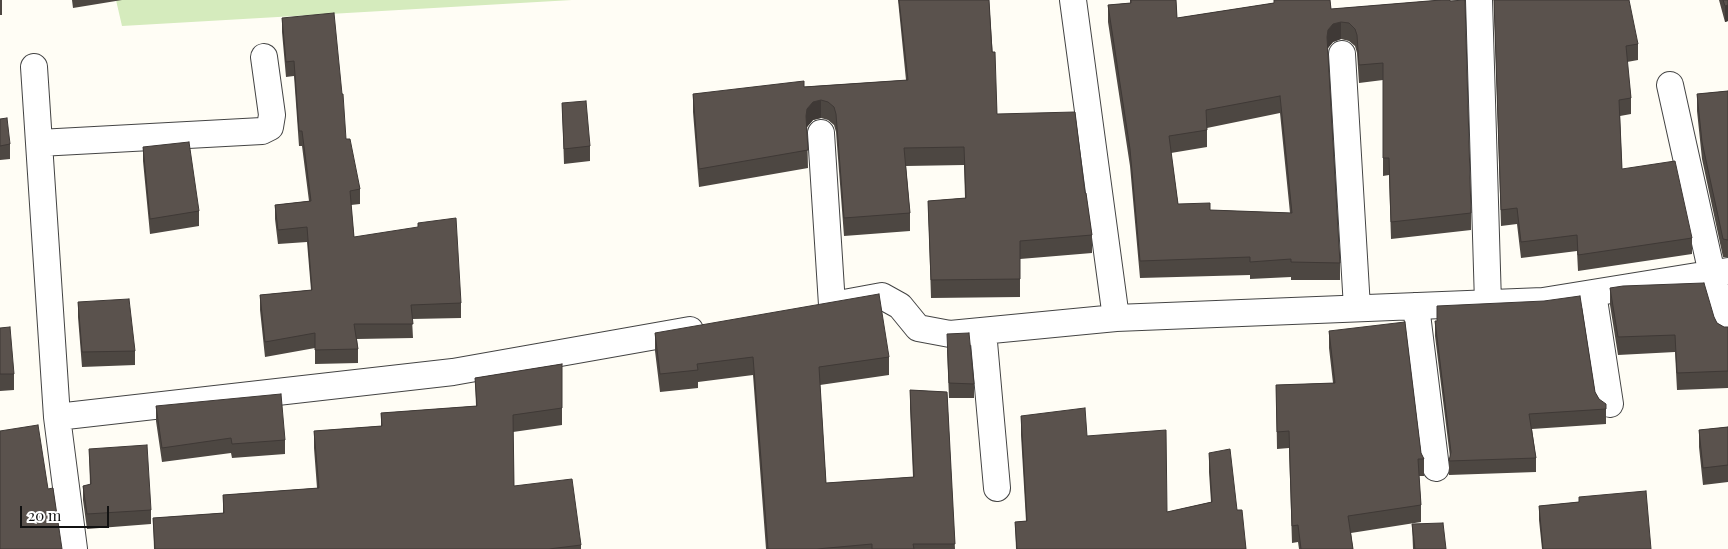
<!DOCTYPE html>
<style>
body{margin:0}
#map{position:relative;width:1728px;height:549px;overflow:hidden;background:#fffdf5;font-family:"Playfair Display",serif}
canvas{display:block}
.scale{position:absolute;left:20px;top:506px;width:89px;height:22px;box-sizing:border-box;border:2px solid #111;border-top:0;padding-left:6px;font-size:15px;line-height:18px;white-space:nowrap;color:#111;-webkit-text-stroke:4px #fff;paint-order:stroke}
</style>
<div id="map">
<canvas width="1728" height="549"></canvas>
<div class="scale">20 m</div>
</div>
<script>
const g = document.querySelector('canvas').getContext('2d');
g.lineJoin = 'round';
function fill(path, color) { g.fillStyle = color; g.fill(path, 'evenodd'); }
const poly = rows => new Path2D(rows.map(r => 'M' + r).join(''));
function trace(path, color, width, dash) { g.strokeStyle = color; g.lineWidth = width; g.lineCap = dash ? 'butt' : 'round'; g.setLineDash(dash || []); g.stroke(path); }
const green = poly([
 [116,0,572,0,122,26]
]);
const street = poly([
 [1073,0,1116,318],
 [1479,0,1488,303],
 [1342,54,1357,308],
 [34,67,57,417,74,549],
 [1670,85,1712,274,1728,330],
 [821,133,832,305],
 [39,143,262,131,270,127,272,115,264,57],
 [1593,293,1610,404],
 [844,303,882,296,900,306,918,328,950,334,1116,318,1543,301,1728,271],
 [1416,306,1436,468],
 [983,331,997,488],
 [57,417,453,372,690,330]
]);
const wall = poly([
 [0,0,2,0,2,15,0,15],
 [72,0,122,0,73,8],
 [898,0,989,0,997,114,1085,193,1092,235,1092,253,1020,259,1020,297,931,298,928,201,965,198,964,165,906,166,910,213,910,231,844,236,836,132,834,125,828,120,821,118,813,120,807,127,808,168,699,187,693,112,693,94,906,80],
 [1130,0,1176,0,1177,18,1274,3,1274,0,1330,0,1331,9,1441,0,1471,213,1471,230,1391,239,1389,175,1383,176,1383,80,1359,83,1357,53,1355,46,1349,41,1341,39,1333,42,1328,48,1328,51,1340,263,1340,280,1291,280,1291,277,1250,279,1250,275,1140,278,1130,166,1108,22,1108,5,1130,3],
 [1280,113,1290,213,1210,210,1178,204,1171,153,1207,147,1207,128],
 [1494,0,1638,44,1638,60,1627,62,1631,98,1631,114,1620,116,1622,169,1692,238,1692,254,1578,271,1577,251,1521,258,1517,224,1501,226],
 [1719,0,1728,0,1728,21,1725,22],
 [282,18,346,139,360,189,360,204,351,205,354,237,461,303,461,318,412,319,413,338,357,339,358,349,358,363,315,364,315,348,265,357,260,310,260,295,311,290,307,242,278,244,275,219,275,205,309,201,302,146,299,146,294,76,286,77,282,32],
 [1728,91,1728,257,1723,257,1702,159,1697,111,1697,94],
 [562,103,590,146,590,161,564,164],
 [0,119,10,144,10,159,0,160],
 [143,147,199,211,199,226,150,234,143,161],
 [1610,288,1714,317,1717,323,1724,327,1728,327,1728,388,1677,390,1675,352,1618,355,1610,305],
 [78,302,135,351,135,365,82,367,78,317],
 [1437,306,1595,392,1599,399,1606,409,1606,424,1532,429,1536,458,1536,472,1449,475,1449,461,1450,457,1435,336,1435,321,1437,321],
 [0,328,14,374,14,390,0,391],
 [1329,331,1421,453,1424,459,1424,476,1419,476,1421,505,1421,522,1351,533,1353,549,1299,549,1298,542,1292,543,1289,448,1277,449,1276,385,1333,383,1329,348],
 [655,333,889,357,889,375,820,385,826,483,913,477,910,408,910,390,947,392,955,549,766,549,753,375,698,382,698,388,660,392,655,351],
 [947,349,974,384,974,398,949,398],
 [562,364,562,425,513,432,514,486,581,545,581,549,154,549,153,518,223,513,223,495,317,488,314,448,314,431,381,426,381,413,476,406,475,378],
 [156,406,285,440,285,454,232,458,231,453,162,462,156,421],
 [1021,416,1087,436,1167,512,1211,502,1209,472,1209,453,1237,510,1246,549,1016,549,1015,522,1026,521,1021,435],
 [1728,427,1728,482,1703,485,1699,447,1699,430],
 [89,449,151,510,151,524,87,529,83,500,83,486,90,485],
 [1579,497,1651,549,1542,549,1539,520,1539,506,1579,502],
 [1412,524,1446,549,1413,549]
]);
const shadedWall = poly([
 [1728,5,1728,21,1725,22,1725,6],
 [1341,22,1341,39,1333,42,1328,48,1327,55,1327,37,1328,30,1333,24],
 [821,100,821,118,813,120,807,127,806,134,806,116,807,109,813,102]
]);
const building = poly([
 [899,0,989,0,992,52,995,52,997,114,1075,112,1085,193,1086,193,1092,235,1020,241,1020,279,931,280,928,201,966,198,964,147,904,148,910,213,844,218,836,114,834,107,828,102,821,100,813,102,807,109,806,116,808,150,699,169,693,94,804,81,804,87,908,80,899,0],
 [1131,0,1176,0,1177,18,1274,3,1274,0,1330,0,1331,9,1441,0,1450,0,1450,1,1465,0,1471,213,1391,222,1389,158,1383,158,1383,63,1359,65,1357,35,1355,29,1349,23,1341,22,1333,24,1328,30,1327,37,1340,263,1291,262,1291,259,1250,262,1250,257,1140,261,1130,149,1108,5,1131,3,1131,0],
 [1280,96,1292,213,1210,210,1210,203,1178,204,1169,136,1207,130,1206,110,1280,96],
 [1494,0,1629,0,1638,44,1626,46,1631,98,1619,100,1622,169,1675,161,1692,238,1578,255,1577,235,1521,242,1517,208,1501,210,1494,0],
 [1723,0,1728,0,1728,5,1725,6,1723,0],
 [334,13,342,94,343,94,346,139,350,139,360,189,350,191,354,237,418,227,418,223,456,218,461,303,411,305,413,324,354,324,358,349,315,350,315,333,265,342,260,295,312,290,307,227,278,230,275,205,311,201,302,131,299,131,294,61,286,62,282,18,334,13],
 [1728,91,1728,240,1723,239,1702,142,1697,94,1728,91],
 [586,101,590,146,564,149,562,103,586,101],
 [7,118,10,144,0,146,0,119,7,118],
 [189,142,199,211,150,219,143,147,189,142],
 [1704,283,1714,317,1717,323,1724,327,1728,327,1728,371,1677,373,1675,335,1618,337,1610,288,1623,286,1704,283],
 [879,294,889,357,819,367,826,483,914,477,910,390,947,392,955,544,913,544,914,549,872,549,872,544,817,549,768,549,753,357,697,364,698,370,660,374,655,333,879,294],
 [1580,296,1595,392,1599,399,1606,404,1606,409,1529,414,1536,458,1449,461,1451,452,1435,321,1437,321,1437,306,1544,301,1580,296],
 [129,299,135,351,82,352,78,302,129,299],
 [1405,322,1421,453,1424,459,1418,459,1421,505,1348,516,1353,549,1301,549,1298,525,1292,526,1289,431,1277,432,1276,385,1335,383,1329,331,1405,322],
 [10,327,14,374,0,374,0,328,10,327],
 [969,333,974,384,949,383,947,334,969,333],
 [562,364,562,408,513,415,514,486,572,479,581,545,549,549,155,549,153,518,224,513,223,495,319,488,314,431,382,426,381,413,477,406,475,378,562,364],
 [281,394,285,440,232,444,231,438,162,448,156,406,281,394],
 [1085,408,1087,436,1166,430,1167,512,1212,502,1209,453,1230,449,1237,510,1242,510,1246,549,1017,549,1015,522,1027,521,1021,416,1085,408],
 [38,425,48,489,53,488,62,549,0,549,0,431,38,425],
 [1728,427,1728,465,1703,468,1699,430,1728,427],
 [147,445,151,510,87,514,83,486,91,484,89,449,147,445],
 [1646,491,1651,549,1543,549,1539,506,1579,502,1579,497,1646,491],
 [1443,523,1446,549,1415,549,1412,524,1443,523]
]);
fill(green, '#d5ebbd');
trace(street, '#444', 28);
trace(street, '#fff', 26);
fill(wall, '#4d4742');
fill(shadedWall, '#3f3936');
fill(building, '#5a524d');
trace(building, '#3f3936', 1);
</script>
